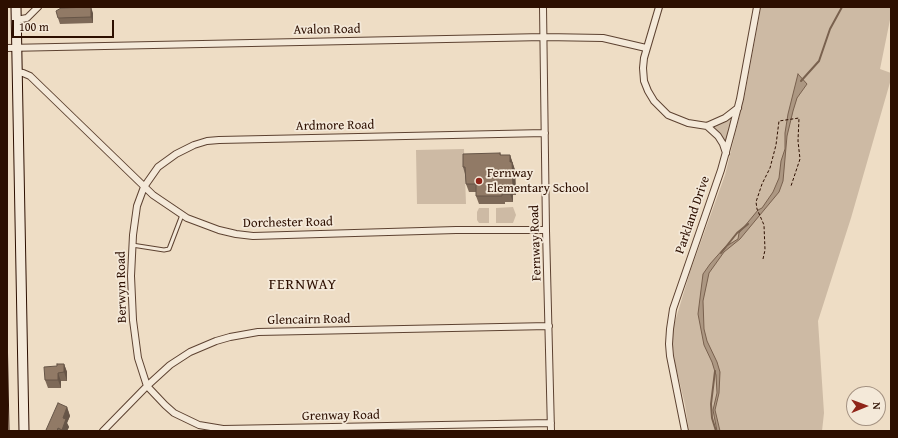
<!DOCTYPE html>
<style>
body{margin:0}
#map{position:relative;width:898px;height:438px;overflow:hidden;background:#eeddc5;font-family:"Gentium Book Plus",serif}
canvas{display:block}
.frame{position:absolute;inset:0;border:8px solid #2d0f00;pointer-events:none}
.north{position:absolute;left:846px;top:386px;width:40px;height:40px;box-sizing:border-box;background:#f4e9d9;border:1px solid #a49282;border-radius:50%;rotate:89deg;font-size:11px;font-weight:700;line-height:16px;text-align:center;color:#2d0f00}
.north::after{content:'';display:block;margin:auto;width:14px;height:18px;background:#8f2418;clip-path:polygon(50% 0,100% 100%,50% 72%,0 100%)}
.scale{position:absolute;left:12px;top:20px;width:102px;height:18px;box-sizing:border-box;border:2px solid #2d0f00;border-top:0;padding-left:5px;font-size:12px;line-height:14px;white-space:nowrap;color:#2d0f00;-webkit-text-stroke:3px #f4e9d9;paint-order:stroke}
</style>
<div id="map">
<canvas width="898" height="438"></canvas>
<div class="frame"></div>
<div class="north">N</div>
<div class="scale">100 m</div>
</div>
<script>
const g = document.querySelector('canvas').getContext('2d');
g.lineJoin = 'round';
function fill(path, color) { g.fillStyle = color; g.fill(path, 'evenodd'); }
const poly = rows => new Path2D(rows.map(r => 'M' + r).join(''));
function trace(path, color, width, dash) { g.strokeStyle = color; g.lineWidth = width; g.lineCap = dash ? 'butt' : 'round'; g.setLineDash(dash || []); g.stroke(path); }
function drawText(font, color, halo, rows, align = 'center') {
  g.font = font + ' "Gentium Book Plus",serif'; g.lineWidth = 3.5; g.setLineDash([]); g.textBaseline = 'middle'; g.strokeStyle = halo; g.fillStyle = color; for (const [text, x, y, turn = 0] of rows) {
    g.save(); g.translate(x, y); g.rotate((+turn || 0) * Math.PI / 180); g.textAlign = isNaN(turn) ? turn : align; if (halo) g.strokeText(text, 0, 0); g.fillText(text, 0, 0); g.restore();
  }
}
const green = poly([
 [761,7,891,7,891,15,880,69,891,73,891,79,851,218,818,321,824,413,822,431,689,431,685,405,675,363,673,348,673,328,690,272,725,175,745,94],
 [738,108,726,153,723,144,707,126],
 [464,149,466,204,417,204,416,150],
 [513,207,516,215,513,223,496,223,496,208],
 [479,208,489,208,489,223,479,223,477,220,477,212]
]);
const water = poly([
 [798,74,807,84,797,98,793,111,787,136,783,181,779,192,740,239,724,252,709,273,703,301,704,329,707,341,717,362,720,372,719,393,715,410,720,431,717,431,713,410,717,393,716,375,712,362,704,345,698,314,703,274,710,264,725,247,738,239,739,233,758,210,762,208,773,192,779,178,781,161,785,149,785,133,788,114,798,74]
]);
const stream = poly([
 [801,81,819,61,830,29,842,7],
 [721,253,737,233,748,224],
 [715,371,711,404,712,418,716,431]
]);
const path = poly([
 [763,259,765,250,764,225,757,209,756,202,762,184,770,168,776,145,779,121,799,118,798,141,800,159,791,186]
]);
const service = poly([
 [132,245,164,250,169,249,182,215]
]);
const minor = poly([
 [543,7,546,230,551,431],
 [659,7,644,58,643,68,644,81,648,91,654,101,668,115,688,123,707,126,718,136,723,144,726,153],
 [16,20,27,18,38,7],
 [7,48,544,37,603,38,646,48],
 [17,72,23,73,30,76,153,195,187,218,219,230,236,234,253,236,456,230,546,230],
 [707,126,725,118,738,108],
 [545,133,219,140,207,141,194,145,176,154,158,167,144,187,137,206,133,235,131,276,133,320,138,358,147,386,165,405,174,413,199,425,223,429,551,423],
 [103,431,147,386,170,365,190,352,216,341,230,337,258,332,549,326],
 [685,431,670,356,669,344,670,329,673,309,721,170,732,130,740,99,757,7]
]);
const secondary = poly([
 [16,7,24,431]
]);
const tram = poly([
 [7,326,9,431]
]);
const wall = poly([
 [93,13,93,23,60,24,58,18],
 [500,153,501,155,510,155,515,170,516,195,513,195,513,202,505,202,505,204,479,204,476,196,476,192,469,192,466,184,465,174,463,167],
 [64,364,67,372,67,381,61,381,61,388,48,388,45,380,57,366],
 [67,407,70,416,67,423,69,427,67,431,46,431,46,430]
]);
const shadedWall = poly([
 [91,7,93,13,93,23,91,17],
 [510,155,515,170,516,195,513,187,510,162],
 [510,187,513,195,513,202,510,194],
 [64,364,67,372,67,381,64,372],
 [58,373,61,381,61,388,58,380],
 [67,407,70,416,67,423,69,427,67,431,62,431,62,430,63,418]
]);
const building = poly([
 [91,7,91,17,58,18,56,11,61,8,91,7],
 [500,153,500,155,510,155,510,162,512,162,513,187,510,187,510,194,502,194,502,196,476,196,476,184,466,184,465,167,463,167,463,154,500,153],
 [57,364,64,364,64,372,58,373,58,380,45,380,44,367,57,366,57,364],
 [58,403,67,407,63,418,66,419,62,430,58,428,57,431,47,431,46,430,58,403]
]);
const markers = [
 [479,181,4,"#8f2418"]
];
const streetNames = [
 ["Avalon Road",327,30,-1],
 ["Ardmore Road",335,126,-1],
 ["Parkland Drive",693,215,-71],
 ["Dorchester Road",288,223,-1],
 ["Fernway Road",536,243,-92],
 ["Berwyn Road",122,287,-91],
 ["Glencairn Road",309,320,-1],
 ["Grenway Road",341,416,-1]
];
const poiNames = [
 ["Fernway",487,174],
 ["Elementary School",487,189]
];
const quarterNames = [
 ["FERNWAY",303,285]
];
fill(green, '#cdbaa4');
fill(water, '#ac9782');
trace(water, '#79614e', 1);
trace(stream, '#79614e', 2);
trace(service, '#5d4231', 5);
trace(minor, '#5d4231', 8);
trace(secondary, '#2d0f00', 11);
trace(path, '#2d0f00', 1, [3, 2]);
trace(service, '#f4e9d9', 3);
trace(minor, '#f4e9d9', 6);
trace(secondary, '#f4e9d9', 9);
trace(tram, '#2d0f00', 1);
fill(wall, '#7d6958');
fill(shadedWall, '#665547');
fill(building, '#917a66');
trace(building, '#665547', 1);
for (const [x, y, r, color] of markers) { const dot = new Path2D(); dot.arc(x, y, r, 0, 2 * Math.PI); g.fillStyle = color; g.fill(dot); trace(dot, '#f4e9d9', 1.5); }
drawText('13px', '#2d0f00', '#f4e9d9', streetNames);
drawText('13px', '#2d0f00', '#f4e9d9', poiNames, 'left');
g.letterSpacing = '1px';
drawText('15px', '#2d0f00', '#f4e9d9', quarterNames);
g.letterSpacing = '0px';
</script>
